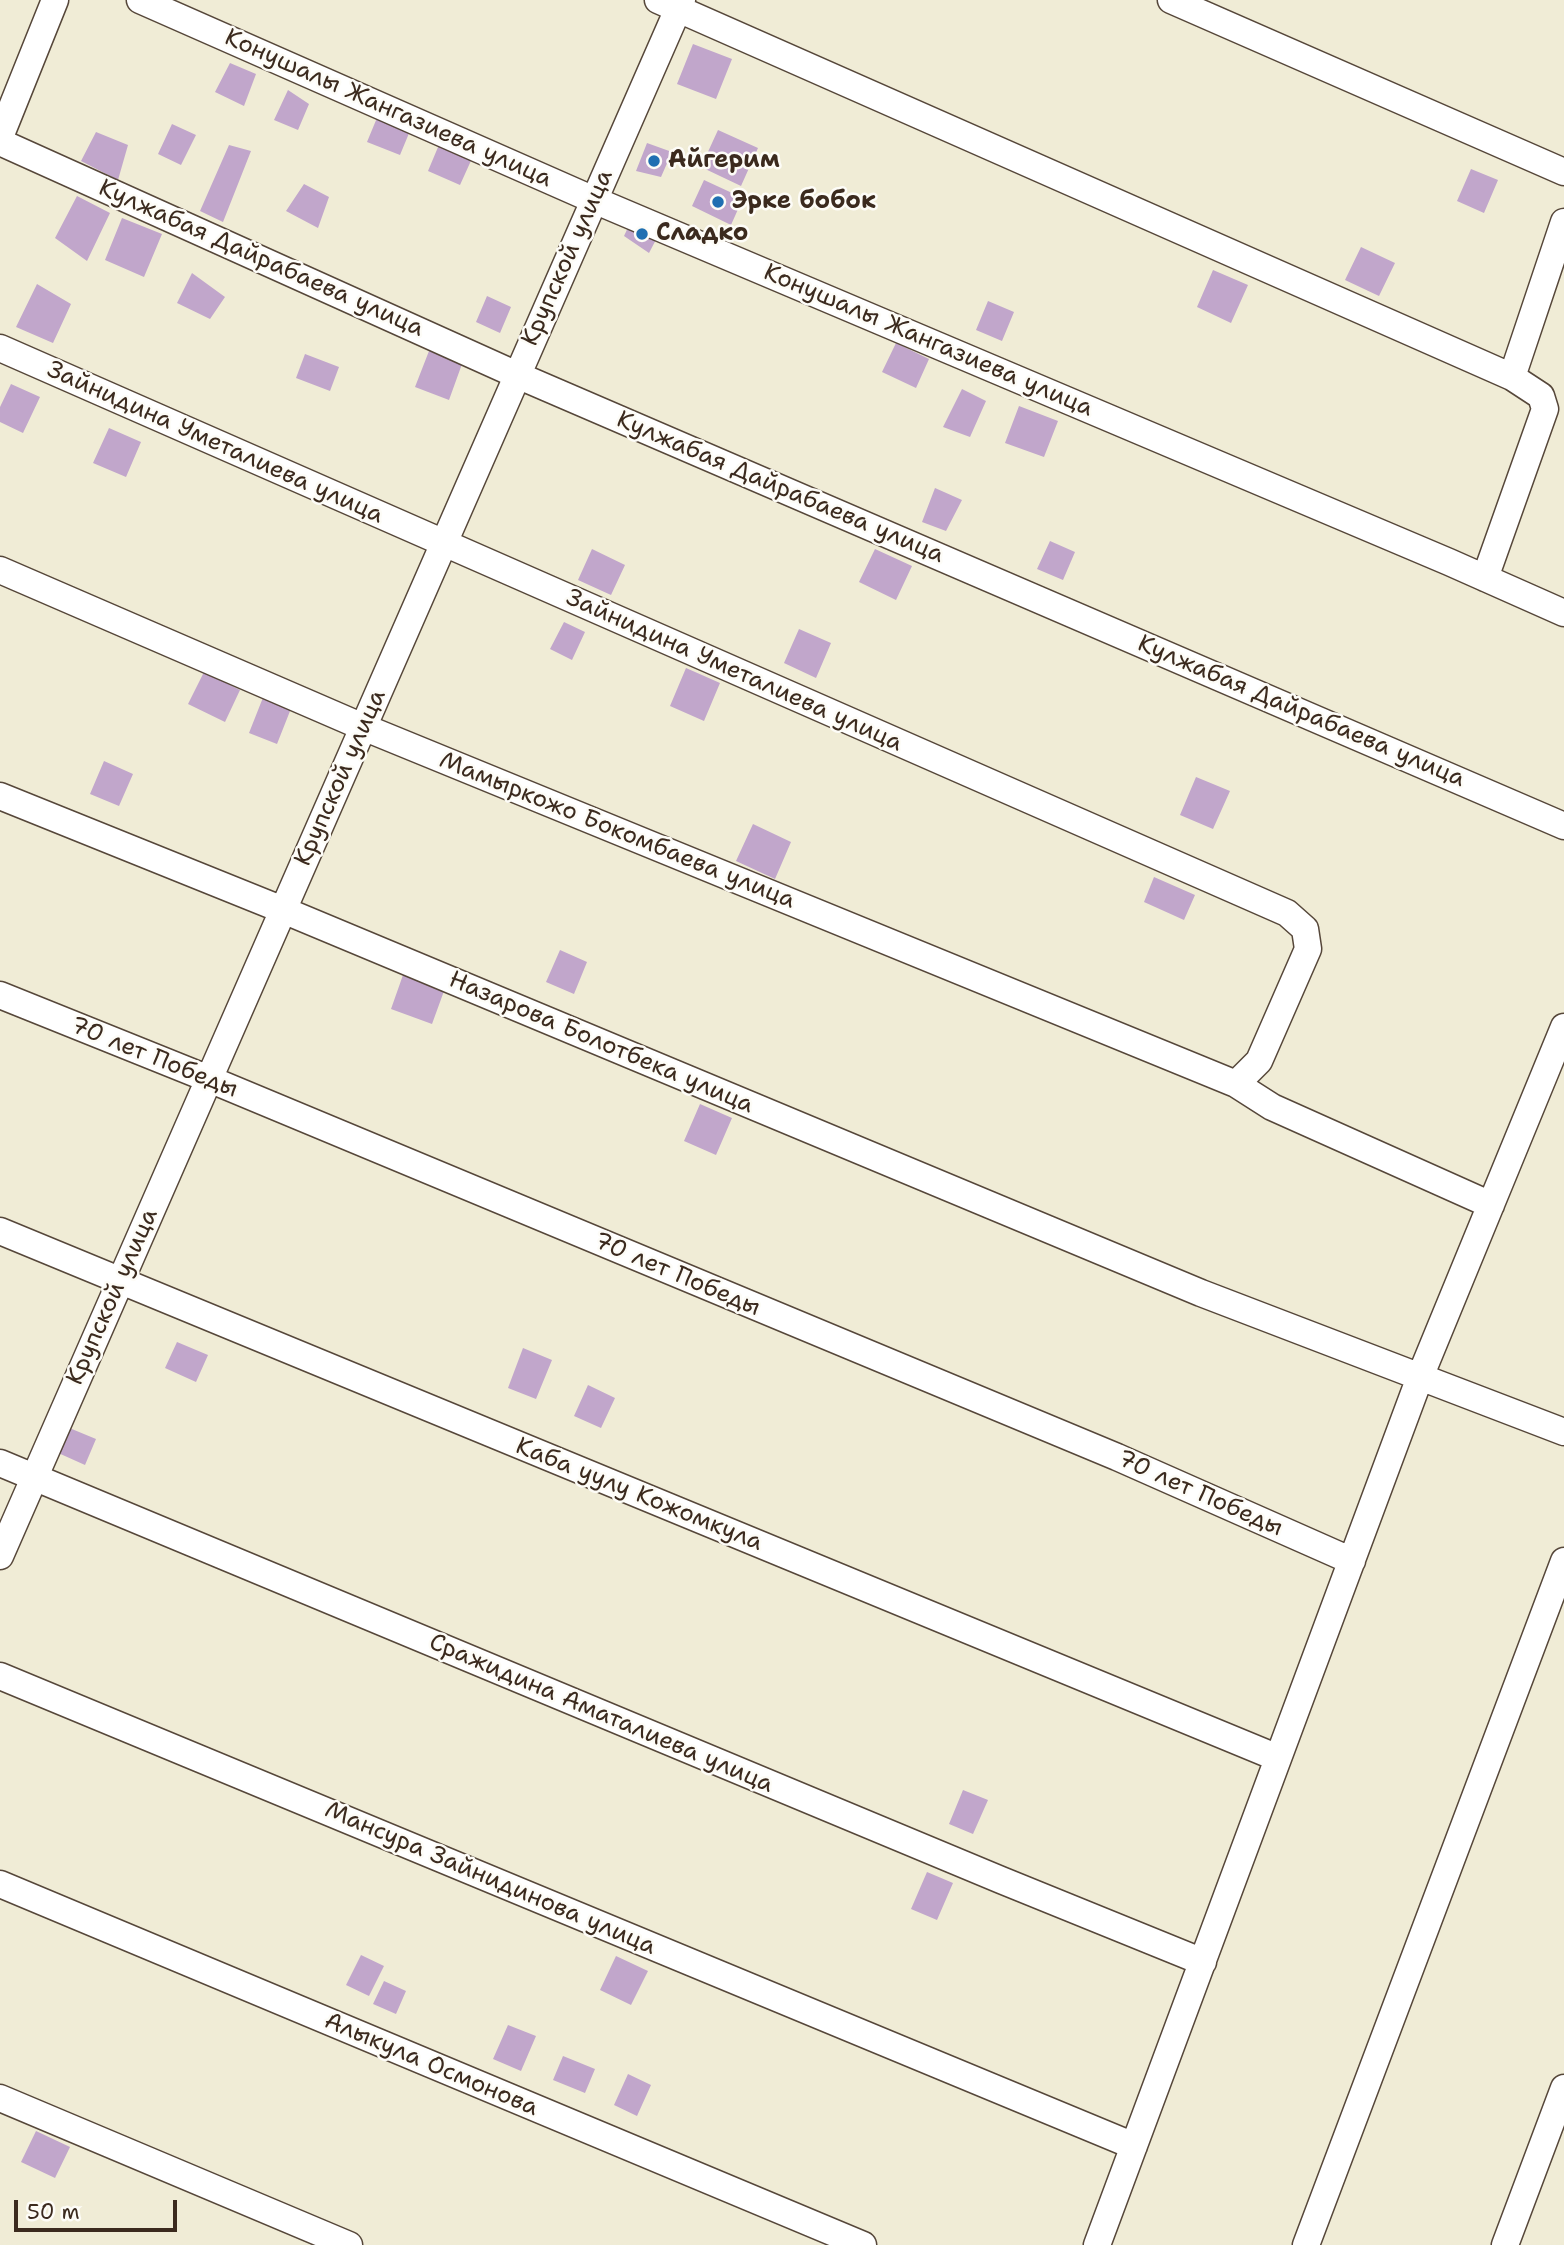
<!DOCTYPE html>
<meta charset="utf-8">
<style>
body{margin:0}
#map{position:relative;width:1564px;height:2245px;overflow:hidden;background:#f0ecd6;font-family:"Shantell Sans",sans-serif}
canvas{display:block}
.scale{position:absolute;left:14px;top:2200px;width:163px;height:32px;box-sizing:border-box;border:4px solid #3b2a1e;border-top:0;padding-left:9px;font-size:21px;line-height:24px;white-space:nowrap;color:#3b2a1e;-webkit-text-stroke:5px #fdfcf7;paint-order:stroke}
</style>
<div id="map">
<canvas width="1564" height="2245"></canvas>
<div class="scale">50 m</div>
</div>
<script>
const g = document.querySelector('canvas').getContext('2d');
g.lineJoin = 'round';
function fill(path, color) { g.fillStyle = color; g.fill(path, 'evenodd'); }
const poly = rows => new Path2D(rows.map(r => 'M' + r).join(''));
function trace(path, color, width, dash) { g.strokeStyle = color; g.lineWidth = width; g.lineCap = dash ? 'butt' : 'round'; g.setLineDash(dash || []); g.stroke(path); }
function drawText(font, color, halo, rows, align = 'center') {
  g.font = font + ' "Shantell Sans",sans-serif'; g.lineWidth = 5; g.setLineDash([]); g.textBaseline = 'middle'; g.strokeStyle = halo; g.fillStyle = color; for (const [text, x, y, turn = 0] of rows) {
    g.save(); g.translate(x, y); g.rotate((+turn || 0) * Math.PI / 180); g.textAlign = isNaN(turn) ? turn : align; if (halo) g.strokeText(text, 0, 0); g.fillText(text, 0, 0); g.restore();
  }
}
const building = poly([
 [693,44,732,59,716,99,677,84],
 [230,63,256,74,244,106,215,92],
 [288,90,309,104,298,130,274,120],
 [379,113,412,126,400,155,367,142],
 [172,124,196,135,181,165,158,154],
 [718,130,758,148,741,186,701,167],
 [96,132,128,145,118,180,81,161],
 [441,140,474,154,460,185,428,171],
 [647,143,672,152,661,177,636,171],
 [229,145,251,151,223,222,200,211],
 [1471,169,1498,180,1484,213,1457,201],
 [704,180,743,198,731,225,692,206],
 [304,184,329,197,318,228,286,211],
 [77,196,110,213,87,261,55,238],
 [633,217,660,232,649,253,624,236],
 [122,218,162,234,144,277,105,260],
 [1361,247,1395,263,1379,296,1345,280],
 [1213,270,1248,285,1231,323,1197,307],
 [192,273,225,297,210,319,177,303],
 [37,284,71,304,53,343,16,327],
 [487,296,511,307,500,333,476,322],
 [988,301,1014,312,1002,341,976,330],
 [896,343,929,359,916,388,882,372],
 [429,351,462,364,449,400,415,387],
 [305,354,339,367,330,391,296,378],
 [11,384,40,397,23,433,0,422,0,407],
 [962,389,986,401,970,437,943,427],
 [1019,406,1058,421,1044,457,1005,443],
 [109,428,141,442,126,477,93,463],
 [935,488,962,500,946,531,922,522],
 [1050,541,1075,552,1063,580,1037,569],
 [592,549,625,565,611,595,578,580],
 [875,549,912,566,896,600,859,582],
 [564,622,585,632,572,660,550,649],
 [799,629,831,643,816,678,784,663],
 [686,668,720,683,704,721,670,706],
 [204,672,240,690,225,722,188,704],
 [264,695,292,706,277,744,249,733],
 [104,761,133,774,119,806,90,794],
 [1196,777,1230,791,1213,829,1180,815],
 [753,824,791,842,775,879,736,861],
 [1154,877,1195,895,1184,920,1144,902],
 [560,950,587,962,574,994,546,982],
 [403,975,444,991,432,1024,391,1009],
 [700,1104,732,1118,716,1155,684,1141],
 [177,1342,208,1355,196,1382,165,1368],
 [523,1348,552,1360,536,1399,508,1388],
 [588,1385,615,1398,601,1428,574,1416],
 [67,1427,96,1439,85,1465,56,1452],
 [963,1790,988,1800,973,1834,949,1824],
 [927,1872,953,1883,937,1920,911,1909],
 [361,1955,384,1966,369,1996,346,1985],
 [616,1956,648,1971,631,2005,600,1990],
 [384,1981,406,1991,396,2014,373,2004],
 [508,2025,536,2036,521,2071,493,2059],
 [563,2056,595,2069,585,2093,553,2080],
 [628,2074,651,2085,637,2116,614,2105],
 [36,2131,70,2147,55,2178,21,2162]
]);
const minor = poly([
 [140,0,594,200,1449,562,1564,613],
 [658,0,1512,377,1541,396,1545,409,1485,578],
 [1171,0,1564,172],
 [0,137,55,0],
 [0,142,517,375,1564,826],
 [0,348,1287,913,1305,929,1308,949,1259,1061,1236,1084],
 [1512,377,1564,222],
 [0,570,363,727,1236,1084,1272,1107,1491,1205],
 [0,796,283,910,1201,1293,1564,1432],
 [0,995,209,1079,1117,1457,1352,1561],
 [0,1231,1278,1758],
 [0,1463,1001,1880,1203,1962],
 [0,1556,682,0],
 [0,1676,1134,2146],
 [0,1884,863,2245],
 [0,2098,349,2245],
 [1097,2245,1420,1377,1564,1027],
 [1306,2245,1564,1561],
 [1505,2245,1564,2088]
]);
const markers = [
 [654,161,7,"#1f6fb2"],
 [718,202,7,"#1f6fb2"],
 [642,234,7,"#1f6fb2"]
];
const streetNames = [
 ["Конушалы Жангазиева улица",388,109,24],
 ["Крупской улица",568,258,-66],
 ["Кулжабая Дайрабаева улица",261,259,24],
 ["Конушалы Жангазиева улица",928,341,23],
 ["Зайнидина Уметалиева улица",215,443,24],
 ["Кулжабая Дайрабаева улица",780,488,23],
 ["Зайнидина Уметалиева улица",734,671,24],
 ["Кулжабая Дайрабаева улица",1301,712,23],
 ["Крупской улица",341,778,-66],
 ["Мамыркожо Бокомбаева улица",617,831,22],
 ["Назарова Болотбека улица",601,1043,23],
 ["70 лет Победы",154,1058,22],
 ["70 лет Победы",677,1275,23],
 ["Крупской улица",113,1297,-66],
 ["70 лет Победы",1200,1494,24],
 ["Каба уулу Кожомкула",639,1495,22],
 ["Сражидина Аматалиева улица",601,1714,23],
 ["Мансура Зайнидинова улица",490,1879,23],
 ["Алыкула Осмонова",431,2065,23]
];
const poiNames = [
 ["Айгерим",668,161],
 ["Эрке бобок",732,202],
 ["Сладко",656,234]
];
fill(building, '#c1a6cb');
trace(minor, '#56473a', 29);
trace(minor, '#fff', 26);
for (const [x, y, r, color] of markers) { const dot = new Path2D(); dot.arc(x, y, r, 0, 2 * Math.PI); g.fillStyle = color; g.fill(dot); trace(dot, '#fdfcf7', 2.5); }
drawText('24px', '#3b2a1e', '#fdfcf7', streetNames);
drawText('bold 24px', '#3b2a1e', '#fdfcf7', poiNames, 'left');
</script>
